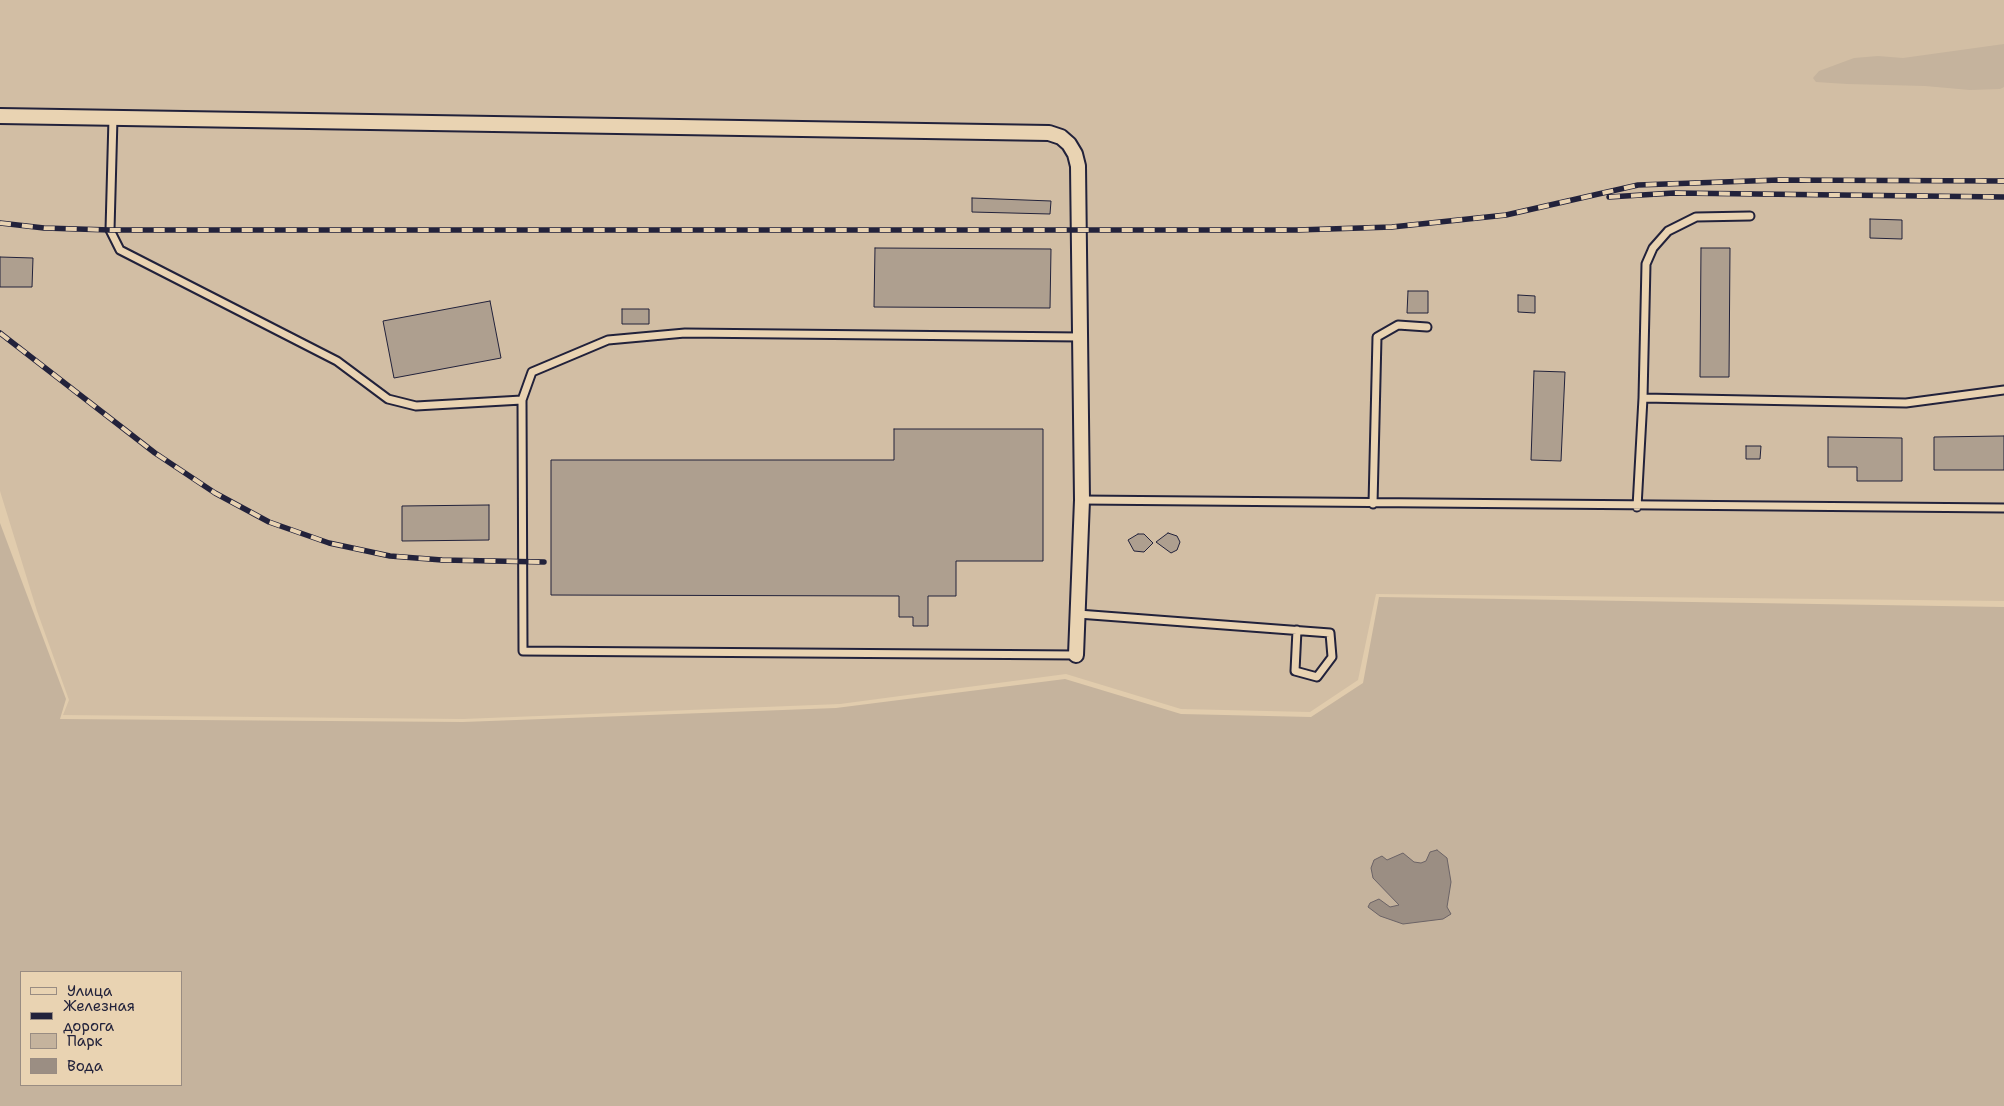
<!DOCTYPE html>
<meta charset="utf-8">
<style>
body{margin:0}
#map{position:relative;width:2004px;height:1106px;overflow:hidden;background:#e1ccad;font-family:"Shantell Sans",sans-serif}
canvas{display:block}
.legend{position:absolute;left:20px;top:971px;width:162px;height:115px;box-sizing:border-box;background:#e9d3b2;border:1px solid #998c82;margin:0;padding:6px 9px;list-style:none;font-size:15px;color:#22223b}
.legend li{display:flex;align-items:center;gap:10px;height:25px}
.legend b{width:25px;border:1px solid #998c82}
</style>
<div id="map">
<canvas width="2004" height="1106"></canvas>
<ul class="legend">
<li><b style="height:6px;background:#e9d3b2"></b>Улица</li>
<li><b style="height:6px;background:#22223b"></b>Железная дорога</li>
<li><b style="height:14px;background:#c5b39d"></b>Парк</li>
<li><b style="height:14px;background:#9b8e83"></b>Вода</li>
</ul>
</div>
<script>
const g = document.querySelector('canvas').getContext('2d');
g.lineJoin = 'round';
function fill(path, color) { g.fillStyle = color; g.fill(path, 'evenodd'); }
const poly = rows => new Path2D(rows.map(r => 'M' + r).join(''));
function trace(path, color, width, dash) { g.strokeStyle = color; g.lineWidth = width; g.lineCap = dash ? 'butt' : 'round'; g.setLineDash(dash || []); g.stroke(path); }
const built = poly([
 [0,0,2004,0,2004,601,1376,594,1358,680,1310,712,1181,709,1066,674,840,704,463,719,63,715,69,700,37,611,0,491]
]);
const green = poly([
 [2004,44,2004,87,2000,89,1970,90,1925,86,1847,84,1816,82,1813,78,1819,71,1854,58,1878,56,1903,58],
 [0,523,66,699,60,719,463,722,836,708,1065,679,1181,714,1311,717,1363,683,1379,597,2004,607,2004,1106,0,1106],
 [21,972,181,972,181,1085,21,1085]
]);
const water = poly([
 [1437,850,1447,858,1451,882,1447,907,1451,914,1443,919,1403,924,1380,916,1368,907,1370,903,1379,899,1390,907,1399,905,1373,878,1371,868,1374,860,1382,856,1387,860,1403,853,1414,862,1421,863,1426,861,1430,852,1437,850]
]);
const building = poly([
 [972,198,1051,201,1050,214,972,212,972,198],
 [1870,219,1902,220,1902,239,1870,238,1870,219],
 [875,248,1051,249,1050,308,874,307,875,248],
 [1701,248,1730,248,1729,377,1700,377,1701,248],
 [0,257,33,258,32,287,0,287,0,257],
 [1408,291,1428,291,1428,313,1407,313,1408,291],
 [1518,295,1535,296,1535,313,1518,312,1518,295],
 [490,301,501,358,394,378,383,321,490,301],
 [622,309,649,309,649,324,622,324,622,309],
 [1534,371,1565,372,1561,461,1531,460,1534,371],
 [894,429,1043,429,1043,561,956,561,956,596,928,596,928,626,913,626,913,617,899,617,899,596,551,595,551,460,894,460,894,429],
 [2004,436,2004,470,1934,470,1934,437,2004,436],
 [1828,437,1902,438,1902,481,1857,481,1857,467,1828,467,1828,437],
 [1746,446,1761,446,1760,459,1746,459,1746,446],
 [489,505,489,540,402,541,402,506,489,505],
 [1168,533,1177,536,1180,542,1177,550,1171,553,1156,542,1168,533],
 [1138,534,1144,534,1153,543,1144,552,1134,551,1128,540,1138,534]
]);
const service = poly([
 [113,118,110,230,120,250,337,361,388,399,416,406,522,400],
 [1643,398,1646,264,1653,248,1668,231,1696,217,1750,216],
 [1082,500,2004,508],
 [1373,504,1377,337,1398,325,1427,327],
 [1637,507,1643,398,1906,403,2004,390],
 [1078,614,1330,633,1332,657,1317,677,1295,671,1297,630],
 [1076,655,523,651,522,400,532,372,608,340,685,333,1080,337]
]);
const minor = poly([
 [0,116,1049,133,1061,137,1069,144,1075,154,1078,166,1082,500,1076,655]
]);
const rail = poly([
 [1609,197,1674,193,2004,197],
 [0,223,44,228,110,230,1297,230,1392,227,1506,215,1638,185,1779,180,2004,181],
 [0,333,155,453,215,493,269,522,329,543,390,556,442,560,544,562]
]);
fill(built, '#d2bea4');
fill(green, '#c5b39d');
fill(water, '#9b8e83');
trace(water, '#6b6366', 1);
fill(building, '#ae9f8f');
trace(building, '#22223b', 1);
trace(service, '#22223b', 11);
trace(minor, '#22223b', 18);
trace(service, '#e9d3b2', 7);
trace(minor, '#e9d3b2', 14);
trace(rail, '#22223b', 5.5);
trace(rail, '#e9d3b2', 4, [11]);
</script>
